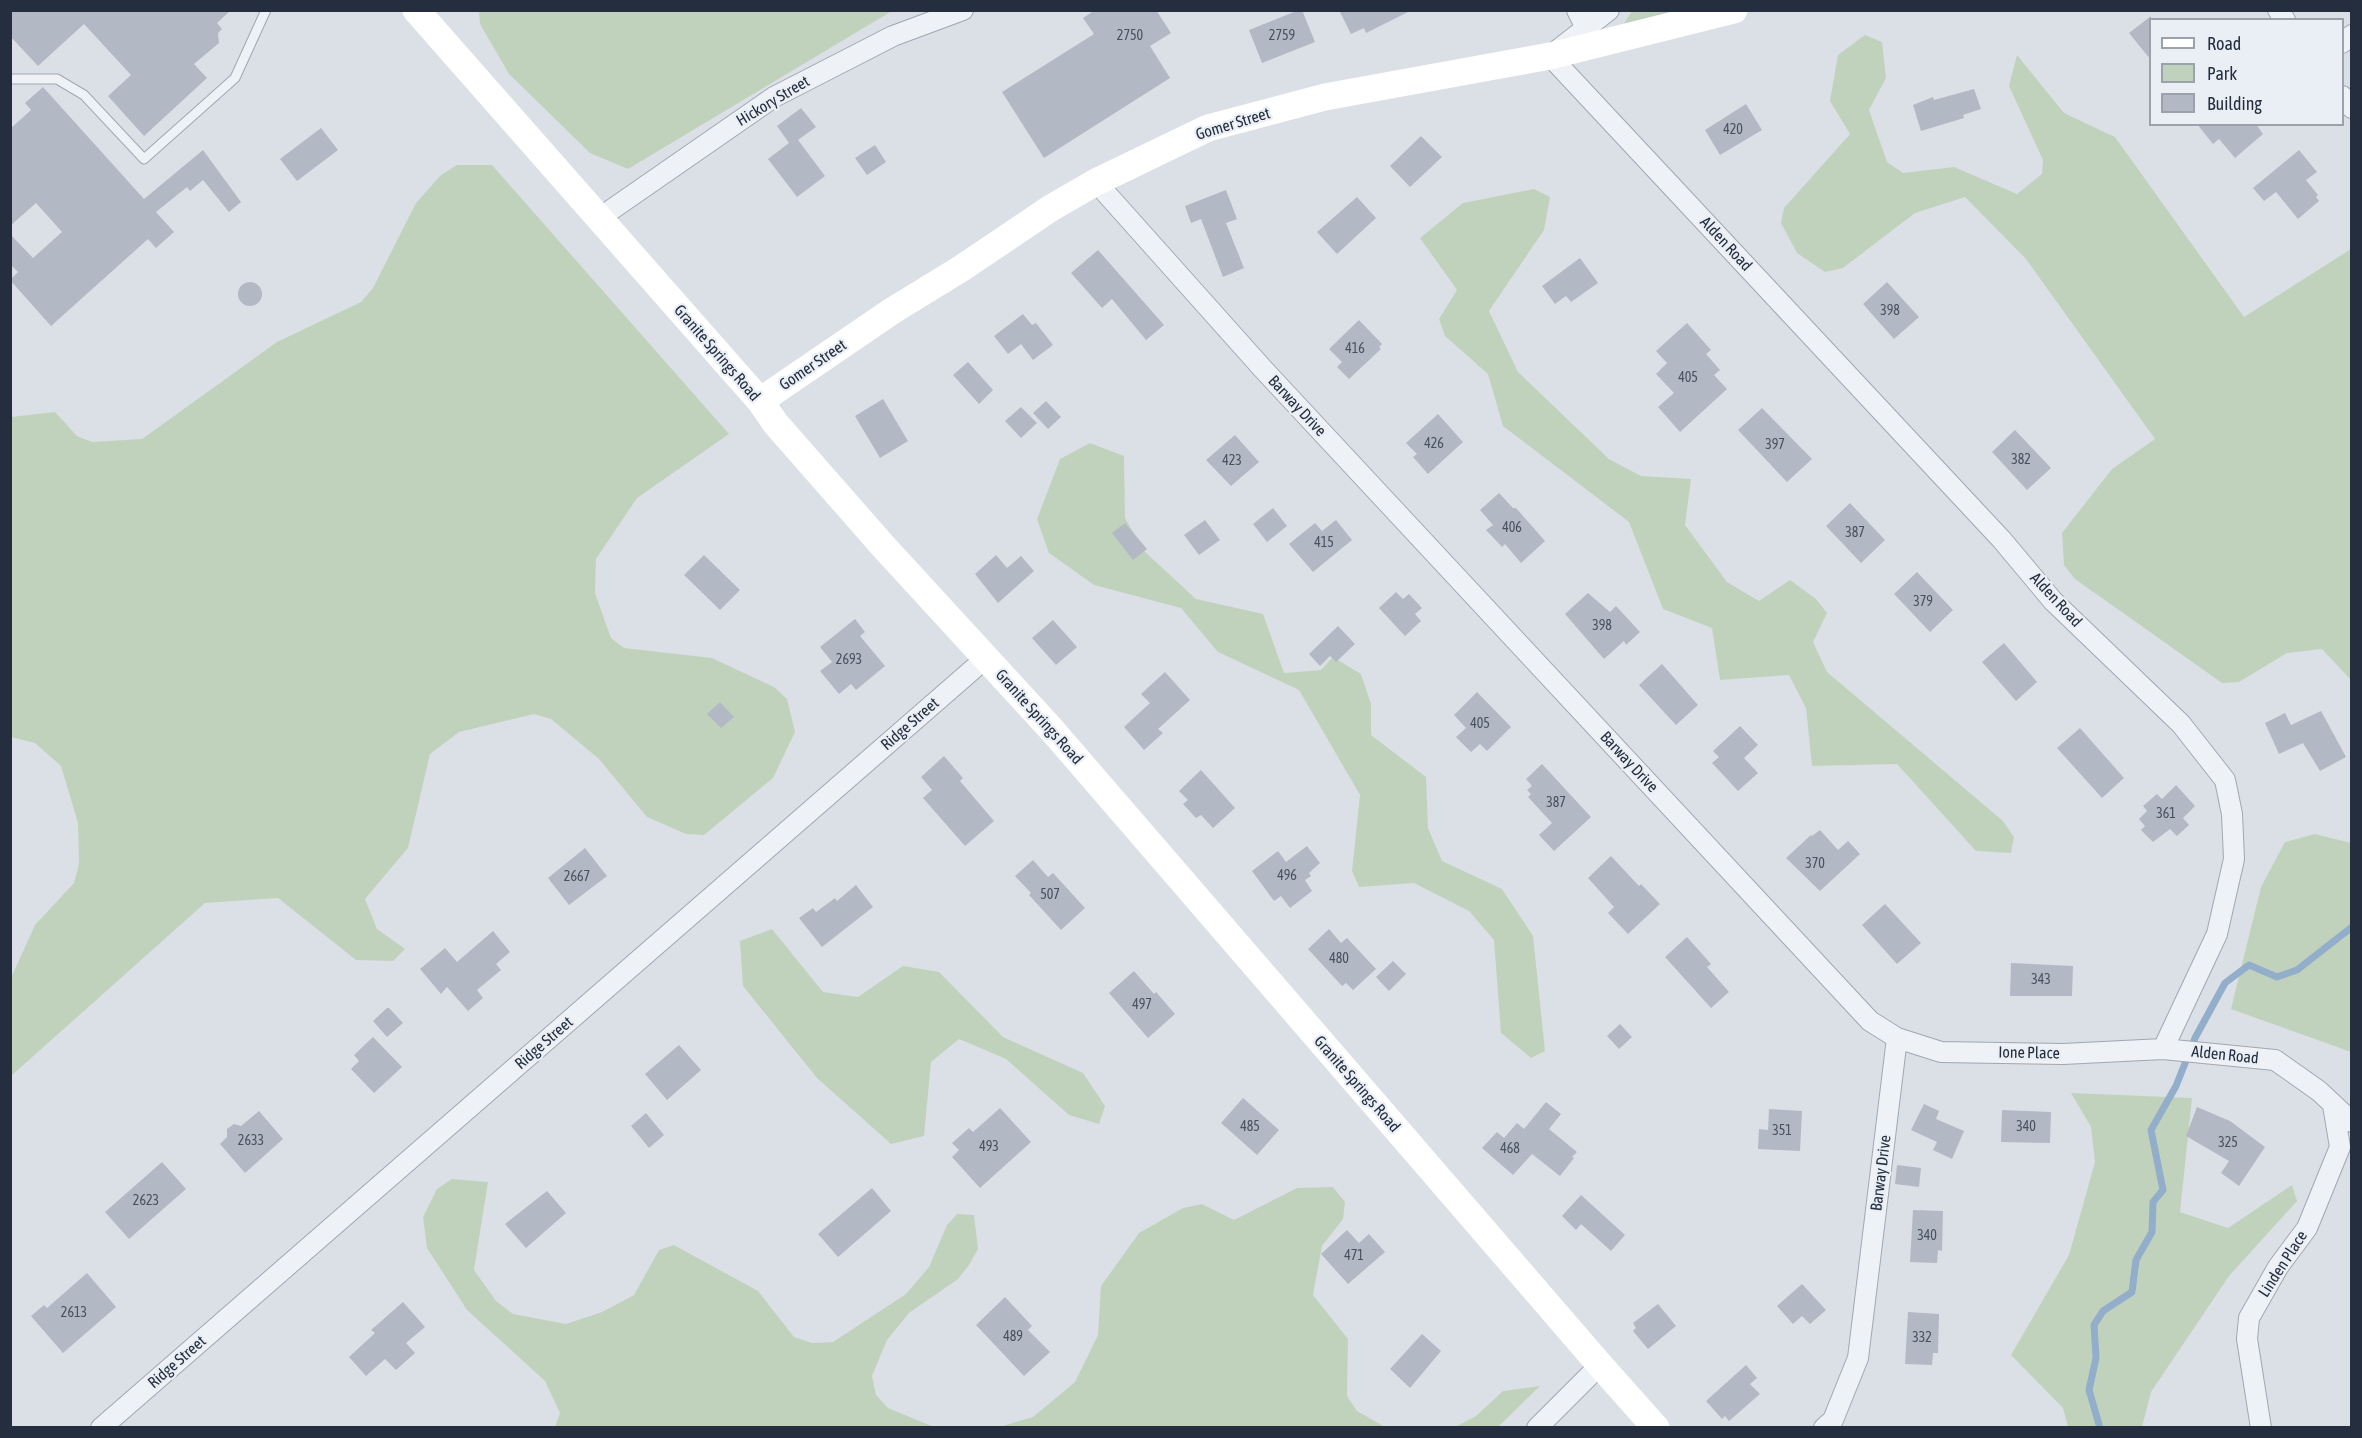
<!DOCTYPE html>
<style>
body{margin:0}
#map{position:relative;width:2362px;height:1438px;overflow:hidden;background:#dbe0e7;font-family:"Asap Condensed",sans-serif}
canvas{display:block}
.frame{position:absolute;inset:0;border:12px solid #242e3e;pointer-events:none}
.legend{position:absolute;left:2149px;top:18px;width:195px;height:108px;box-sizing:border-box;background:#eaeff5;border:2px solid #9ba2ac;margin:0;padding:8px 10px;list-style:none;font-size:18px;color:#242e3e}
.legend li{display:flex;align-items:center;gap:12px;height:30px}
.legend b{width:30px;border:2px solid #9ba2ac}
</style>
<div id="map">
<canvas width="2362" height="1438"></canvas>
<div class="frame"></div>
<ul class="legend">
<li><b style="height:8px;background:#fff"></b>Road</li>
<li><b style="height:16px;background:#c1d2bc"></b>Park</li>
<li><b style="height:16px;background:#b2b9c4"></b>Building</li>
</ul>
</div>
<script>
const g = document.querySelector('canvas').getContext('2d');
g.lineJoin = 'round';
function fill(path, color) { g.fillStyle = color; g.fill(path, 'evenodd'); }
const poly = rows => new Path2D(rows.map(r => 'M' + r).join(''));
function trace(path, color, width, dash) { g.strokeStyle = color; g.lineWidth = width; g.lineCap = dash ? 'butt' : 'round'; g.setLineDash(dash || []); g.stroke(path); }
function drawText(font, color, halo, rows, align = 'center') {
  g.font = font + ' "Asap Condensed",sans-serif'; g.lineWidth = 4.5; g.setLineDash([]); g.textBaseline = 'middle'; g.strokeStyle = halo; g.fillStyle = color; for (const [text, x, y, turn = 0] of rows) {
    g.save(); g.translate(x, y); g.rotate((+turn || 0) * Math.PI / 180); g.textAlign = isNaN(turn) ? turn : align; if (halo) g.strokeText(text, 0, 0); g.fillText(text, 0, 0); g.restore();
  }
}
const green = poly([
 [479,11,479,10,892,11,628,169,590,153,509,74,480,24],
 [1632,11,1691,11,1624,24],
 [1865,35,1882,42,1886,78,1869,110,1887,162,1903,173,1954,167,2017,194,2042,174,2043,160,2009,86,2017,55,2064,113,2115,137,2244,317,2351,249,2351,680,2322,649,2287,653,2239,682,2222,683,2075,579,2064,565,2062,533,2112,469,2155,439,2026,259,1965,197,1915,213,1843,268,1825,272,1797,253,1781,223,1784,208,1850,134,1830,101,1838,55],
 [457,165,492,165,729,434,637,498,596,559,595,593,611,638,624,648,712,658,774,687,787,699,795,732,773,778,704,835,686,834,647,817,599,759,551,719,534,714,459,732,430,754,408,848,365,899,377,929,405,949,393,961,356,960,278,898,205,903,11,1076,11,978,35,925,74,883,79,864,78,823,61,766,35,743,11,737,11,417,55,412,77,436,92,442,142,439,277,342,361,302,373,288,416,203,441,175],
 [1534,189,1550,197,1544,230,1489,311,1518,372,1609,459,1641,476,1691,479,1685,525,1727,582,1759,601,1790,580,1816,599,1827,613,1813,642,1827,672,2003,821,2014,837,2011,853,1976,851,1897,764,1812,766,1806,708,1789,675,1720,680,1712,628,1663,609,1629,522,1503,426,1488,374,1445,336,1439,319,1457,290,1420,238,1463,203],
 [1090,443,1124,456,1125,518,1144,551,1196,599,1263,614,1284,673,1321,670,1333,657,1361,674,1371,704,1371,735,1426,777,1428,828,1442,861,1502,889,1533,936,1545,1051,1531,1058,1501,1033,1494,940,1469,911,1414,883,1359,887,1352,871,1360,795,1299,690,1218,652,1181,608,1094,585,1049,553,1037,519,1060,459],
 [2315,834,2351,843,2351,1052,2231,1009,2261,887,2285,842],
 [772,929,823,992,858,997,903,966,939,972,1003,1037,1083,1073,1105,1106,1099,1124,1069,1115,1006,1059,959,1039,931,1062,924,1136,891,1144,817,1078,743,986,740,941],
 [2071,1093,2192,1098,2180,1212,2228,1228,2292,1185,2297,1201,2229,1276,2151,1392,2142,1427,2068,1427,2063,1408,2011,1355,2069,1255,2095,1162,2091,1127],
 [452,1179,488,1182,474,1270,496,1301,513,1314,566,1324,602,1312,634,1295,659,1250,674,1245,758,1291,794,1337,812,1343,833,1342,906,1294,929,1267,947,1225,957,1214,974,1215,978,1249,969,1265,958,1279,909,1313,887,1340,872,1376,876,1395,888,1408,934,1427,555,1427,560,1413,545,1381,467,1310,427,1248,423,1217,437,1189],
 [1333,1187,1345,1202,1343,1219,1322,1246,1313,1295,1348,1339,1347,1396,1357,1411,1385,1427,999,1427,1033,1417,1075,1382,1098,1335,1101,1286,1139,1233,1183,1208,1202,1204,1234,1220,1297,1188],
 [1540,1386,1498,1427,1455,1427,1476,1416,1503,1391]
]);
const stream = poly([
 [2100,1428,2089,1390,2096,1358,2094,1325,2103,1311,2132,1292,2136,1260,2152,1232,2153,1202,2163,1190,2151,1130,2176,1086,2195,1038,2225,983,2249,965,2277,977,2297,970,2352,927]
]);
const building = poly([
 [10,10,231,10,217,23,222,29,218,33,219,43,194,64,207,78,144,136,108,96,131,75,84,24,38,66,10,36],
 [1095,10,1156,10,1171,33,1150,46,1170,78,1044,158,1002,92,1094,34,1083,18],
 [1299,10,1302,10,1315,42,1262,63,1249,30],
 [1339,10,1412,10,1366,33,1364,28,1351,34],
 [2151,16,2151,60,2129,33],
 [43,87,144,199,203,150,241,202,229,212,203,180,190,191,187,187,156,212,174,232,156,248,148,239,51,326,10,280,18,272,10,264,10,234,33,258,62,232,36,203,10,226,10,129,31,110,25,103],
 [1974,89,1981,109,1963,115,1964,118,1921,131,1913,105,1933,97,1934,100],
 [1746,104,1762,130,1720,155,1705,130],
 [801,108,816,127,798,140,825,176,797,197,768,159,789,143,777,126],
 [2197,124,2256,124,2263,134,2235,158,2219,139,2213,144],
 [321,128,338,150,297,181,280,159],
 [1421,136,1442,157,1410,187,1390,166],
 [875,145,886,162,867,175,855,158],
 [2299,150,2317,172,2306,180,2318,195,2316,197,2319,201,2298,219,2276,192,2264,201,2253,188],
 [1226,190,1237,219,1226,223,1244,268,1223,277,1201,219,1191,223,1185,206],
 [1357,197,1376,218,1337,254,1317,232],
 [1098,250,1164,325,1146,340,1112,299,1102,308,1071,273],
 [1580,258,1598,283,1571,302,1566,296,1555,304,1542,286],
 [1887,282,1919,317,1894,339,1863,304],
 '238 294a12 12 0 1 1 24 0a12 12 0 1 1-24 0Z',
 [1023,314,1032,325,1036,323,1053,345,1033,360,1021,344,1008,354,994,336],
 [1359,320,1382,344,1379,347,1381,349,1349,379,1337,367,1342,362,1329,349],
 [1687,323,1711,350,1706,354,1720,370,1714,375,1727,389,1680,432,1658,407,1674,393,1656,374,1667,363,1656,351],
 [968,362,993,390,979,404,953,375],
 [883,399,908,441,880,458,855,416],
 [1046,401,1061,417,1048,429,1033,413],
 [1021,407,1037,423,1021,438,1005,421],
 [1762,408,1812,459,1787,482,1738,430],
 [1438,414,1463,442,1428,474,1413,457,1417,454,1406,443],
 [2015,430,2051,468,2027,490,1992,452],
 [1235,435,1259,462,1231,486,1206,460],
 [1499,493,1513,508,1516,508,1545,541,1521,563,1505,544,1502,547,1486,530,1493,525,1480,510],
 [1850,503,1885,540,1861,563,1826,526],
 [1273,508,1287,526,1267,542,1253,524],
 [1205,520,1220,540,1199,555,1184,535],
 [1336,520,1352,540,1313,572,1289,544,1315,523,1322,531],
 [1125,523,1147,549,1133,560,1112,533],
 [704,555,740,590,720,610,684,575],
 [996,555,1007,568,1021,556,1034,571,998,603,975,574],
 [1917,572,1953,610,1930,632,1894,594],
 [1396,592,1403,599,1409,594,1422,608,1415,614,1421,621,1405,636,1379,608],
 [1588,593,1610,612,1616,606,1640,632,1626,645,1624,641,1604,659,1565,614],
 [855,619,865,632,860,636,885,666,856,690,851,684,839,694,820,671,832,662,820,647],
 [1053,620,1077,647,1056,665,1032,638],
 [1338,626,1355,644,1336,662,1330,656,1320,666,1309,654],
 [2004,643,2037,682,2016,701,1982,662],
 [1662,664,1698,705,1676,725,1639,685],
 [1165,672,1190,700,1158,729,1163,733,1144,750,1124,727,1150,703,1141,694],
 [1477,692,1511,727,1487,751,1480,744,1471,752,1456,737,1466,728,1454,715],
 [720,702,734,717,721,728,707,714],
 [2321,711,2346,757,2320,771,2303,743,2279,754,2265,723,2285,713,2291,725],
 [1740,726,1758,745,1744,758,1758,773,1738,791,1712,763,1719,757,1713,751],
 [2080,728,2124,778,2102,798,2057,748],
 [944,756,963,778,960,781,994,821,965,846,923,798,932,790,921,777],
 [1542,764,1591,817,1554,851,1539,835,1552,823,1528,797,1531,794,1527,790,1532,786,1526,779],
 [1201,770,1235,808,1213,828,1201,815,1196,818,1183,804,1188,800,1179,791],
 [2176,785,2195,806,2183,818,2189,825,2177,836,2170,829,2153,842,2141,830,2145,826,2139,819,2147,811,2143,806,2157,794,2162,799],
 [1820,830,1838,850,1848,841,1860,854,1820,891,1786,858,1811,835,1812,836],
 [1307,846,1320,863,1309,873,1311,876,1305,880,1312,891,1290,908,1281,896,1274,901,1252,871,1278,851,1286,862],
 [585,848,607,876,569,905,548,878],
 [1611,856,1639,886,1641,884,1660,904,1628,934,1608,913,1614,907,1588,878],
 [1033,860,1048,877,1053,873,1085,908,1061,930,1029,895,1031,893,1015,876],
 [856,885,873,907,822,947,799,918,813,908,816,912,835,898,837,901],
 [1885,904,1921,943,1897,964,1862,925],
 [1329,929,1341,943,1347,938,1376,969,1353,990,1346,983,1342,986,1308,949],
 [493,931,510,952,496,964,501,970,477,990,483,998,468,1011,447,987,441,994,420,969,445,948,457,962],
 [1687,937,1711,964,1707,967,1729,992,1711,1008,1665,957],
 [1393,961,1406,974,1389,991,1376,977],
 [2011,963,2073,966,2072,996,2010,996],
 [1134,971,1154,994,1156,992,1175,1014,1148,1038,1109,993],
 [387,1008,389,1008,403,1023,387,1037,373,1021],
 [1620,1024,1632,1037,1619,1049,1607,1036],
 [373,1037,402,1067,374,1093,351,1069,359,1061,354,1055],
 [679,1045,701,1070,667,1100,645,1074],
 [1243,1098,1279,1130,1257,1155,1221,1123],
 [1546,1102,1561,1114,1549,1129,1577,1152,1572,1157,1574,1158,1560,1176,1532,1154,1513,1175,1482,1148,1497,1132,1504,1138,1517,1123,1524,1129],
 [1924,1104,1939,1111,1936,1119,1964,1131,1952,1159,1933,1150,1937,1142,1911,1130],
 [2197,1107,2230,1121,2265,1147,2239,1186,2221,1173,2229,1161,2186,1136],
 [1000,1108,1031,1142,980,1188,952,1157,959,1150,952,1143,969,1128,973,1132],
 [1769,1109,1802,1111,1800,1151,1758,1149,1759,1129,1768,1130],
 [2002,1110,2051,1112,2050,1143,2001,1142],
 [259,1111,283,1139,245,1173,220,1144,227,1137,227,1129,234,1124,241,1126],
 [646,1113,664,1135,649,1148,631,1126],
 [162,1162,186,1189,129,1239,105,1212],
 [1897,1165,1921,1168,1919,1187,1895,1184],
 [872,1188,891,1211,838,1257,818,1234],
 [547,1191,566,1213,526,1248,505,1224],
 [1581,1195,1625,1235,1611,1251,1581,1224,1576,1230,1562,1216],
 [1913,1210,1943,1211,1942,1251,1938,1250,1937,1263,1910,1262],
 [1347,1230,1359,1243,1369,1234,1385,1252,1348,1284,1321,1254],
 [87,1273,116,1307,63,1353,31,1316,44,1305,47,1308],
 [1802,1284,1826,1310,1810,1324,1802,1316,1793,1324,1777,1306],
 [1005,1297,1032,1326,1028,1330,1050,1352,1024,1376,976,1325],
 [403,1302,425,1327,406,1343,415,1353,396,1370,385,1359,366,1376,349,1357,375,1333,371,1330],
 [1658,1304,1676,1326,1648,1349,1633,1331,1636,1328,1633,1323],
 [1908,1312,1939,1314,1938,1353,1933,1353,1932,1365,1905,1364],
 [1422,1334,1441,1351,1410,1388,1390,1369],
 [1746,1365,1757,1378,1750,1384,1760,1394,1729,1421,1725,1416,1722,1419,1706,1401]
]);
const lane = poly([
 [10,79,57,79,84,95,144,159,235,78,266,10]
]);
const street = poly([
 [1577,10,1586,28],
 [1609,10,1550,56,2002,540,2053,601,2181,724,2225,780,2232,814,2234,859,2217,934,2163,1049],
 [2278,10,2285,20],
 [2342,43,2352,35],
 [2342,96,2352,108],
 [1096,182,1263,369,1870,1021,1897,1038,1858,1358,1833,1420,1824,1428],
 [598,219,774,97,893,36,963,10],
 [1897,1038,1941,1052,2063,1054,2163,1049,2275,1060,2319,1091,2352,1122],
 [101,1428,986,658],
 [1537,1428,1600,1365],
 [2261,1428,2247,1339,2249,1318,2278,1267,2307,1228,2340,1147,2333,1105]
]);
const secondary = poly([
 [416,10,760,401,776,424,883,546,1052,730,1600,1365,1656,1428],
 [760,401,892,311,962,268,1051,208,1096,182,1208,128,1325,97,1550,56,1734,10]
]);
const numberNames = [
 ["2750",1130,36],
 ["2759",1282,36],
 ["420",1733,130],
 ["398",1890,311],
 ["416",1355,349],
 ["405",1688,378],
 ["426",1434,444],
 ["397",1775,445],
 ["382",2021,460],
 ["423",1232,461],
 ["406",1512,528],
 ["387",1855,533],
 ["415",1324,543],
 ["379",1923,602],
 ["398",1602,626],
 ["2693",849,660],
 ["405",1480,724],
 ["387",1556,803],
 ["361",2166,814],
 ["370",1815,864],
 ["496",1287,876],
 ["2667",577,877],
 ["507",1050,895],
 ["480",1339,959],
 ["343",2041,980],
 ["497",1142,1005],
 ["485",1250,1127],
 ["340",2026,1127],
 ["351",1782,1131],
 ["2633",251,1141],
 ["325",2228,1143],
 ["493",989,1147],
 ["468",1510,1149],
 ["2623",146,1201],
 ["340",1927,1236],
 ["471",1354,1256],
 ["2613",74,1313],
 ["489",1013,1337],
 ["332",1922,1338]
];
const streetNames = [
 ["Hickory Street",773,101,-31],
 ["Gomer Street",1233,124,-17],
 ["Alden Road",1726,244,47],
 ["Granite Springs Road",717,353,49],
 ["Gomer Street",813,365,-34],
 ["Barway Drive",1297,406,47],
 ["Alden Road",2056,600,47],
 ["Granite Springs Road",1039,717,48],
 ["Ridge Street",910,724,-41],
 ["Barway Drive",1629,762,47],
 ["Ridge Street",544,1043,-41],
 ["Ione Place",2029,1053,1],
 ["Alden Road",2225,1055,6],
 ["Granite Springs Road",1357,1084,49],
 ["Barway Drive",1881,1173,-83],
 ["Linden Place",2283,1264,-57],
 ["Ridge Street",177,1362,-41]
];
fill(green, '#c1d2bc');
trace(stream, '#93aecb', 7);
fill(building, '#b2b9c4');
trace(lane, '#a0a7b1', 11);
trace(street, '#a0a7b1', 22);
trace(lane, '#eef1f5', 9);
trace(street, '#eef1f5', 20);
trace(secondary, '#fff', 27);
drawText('14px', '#485160', null, numberNames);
drawText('16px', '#242e3e', '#eaeff5', streetNames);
</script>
